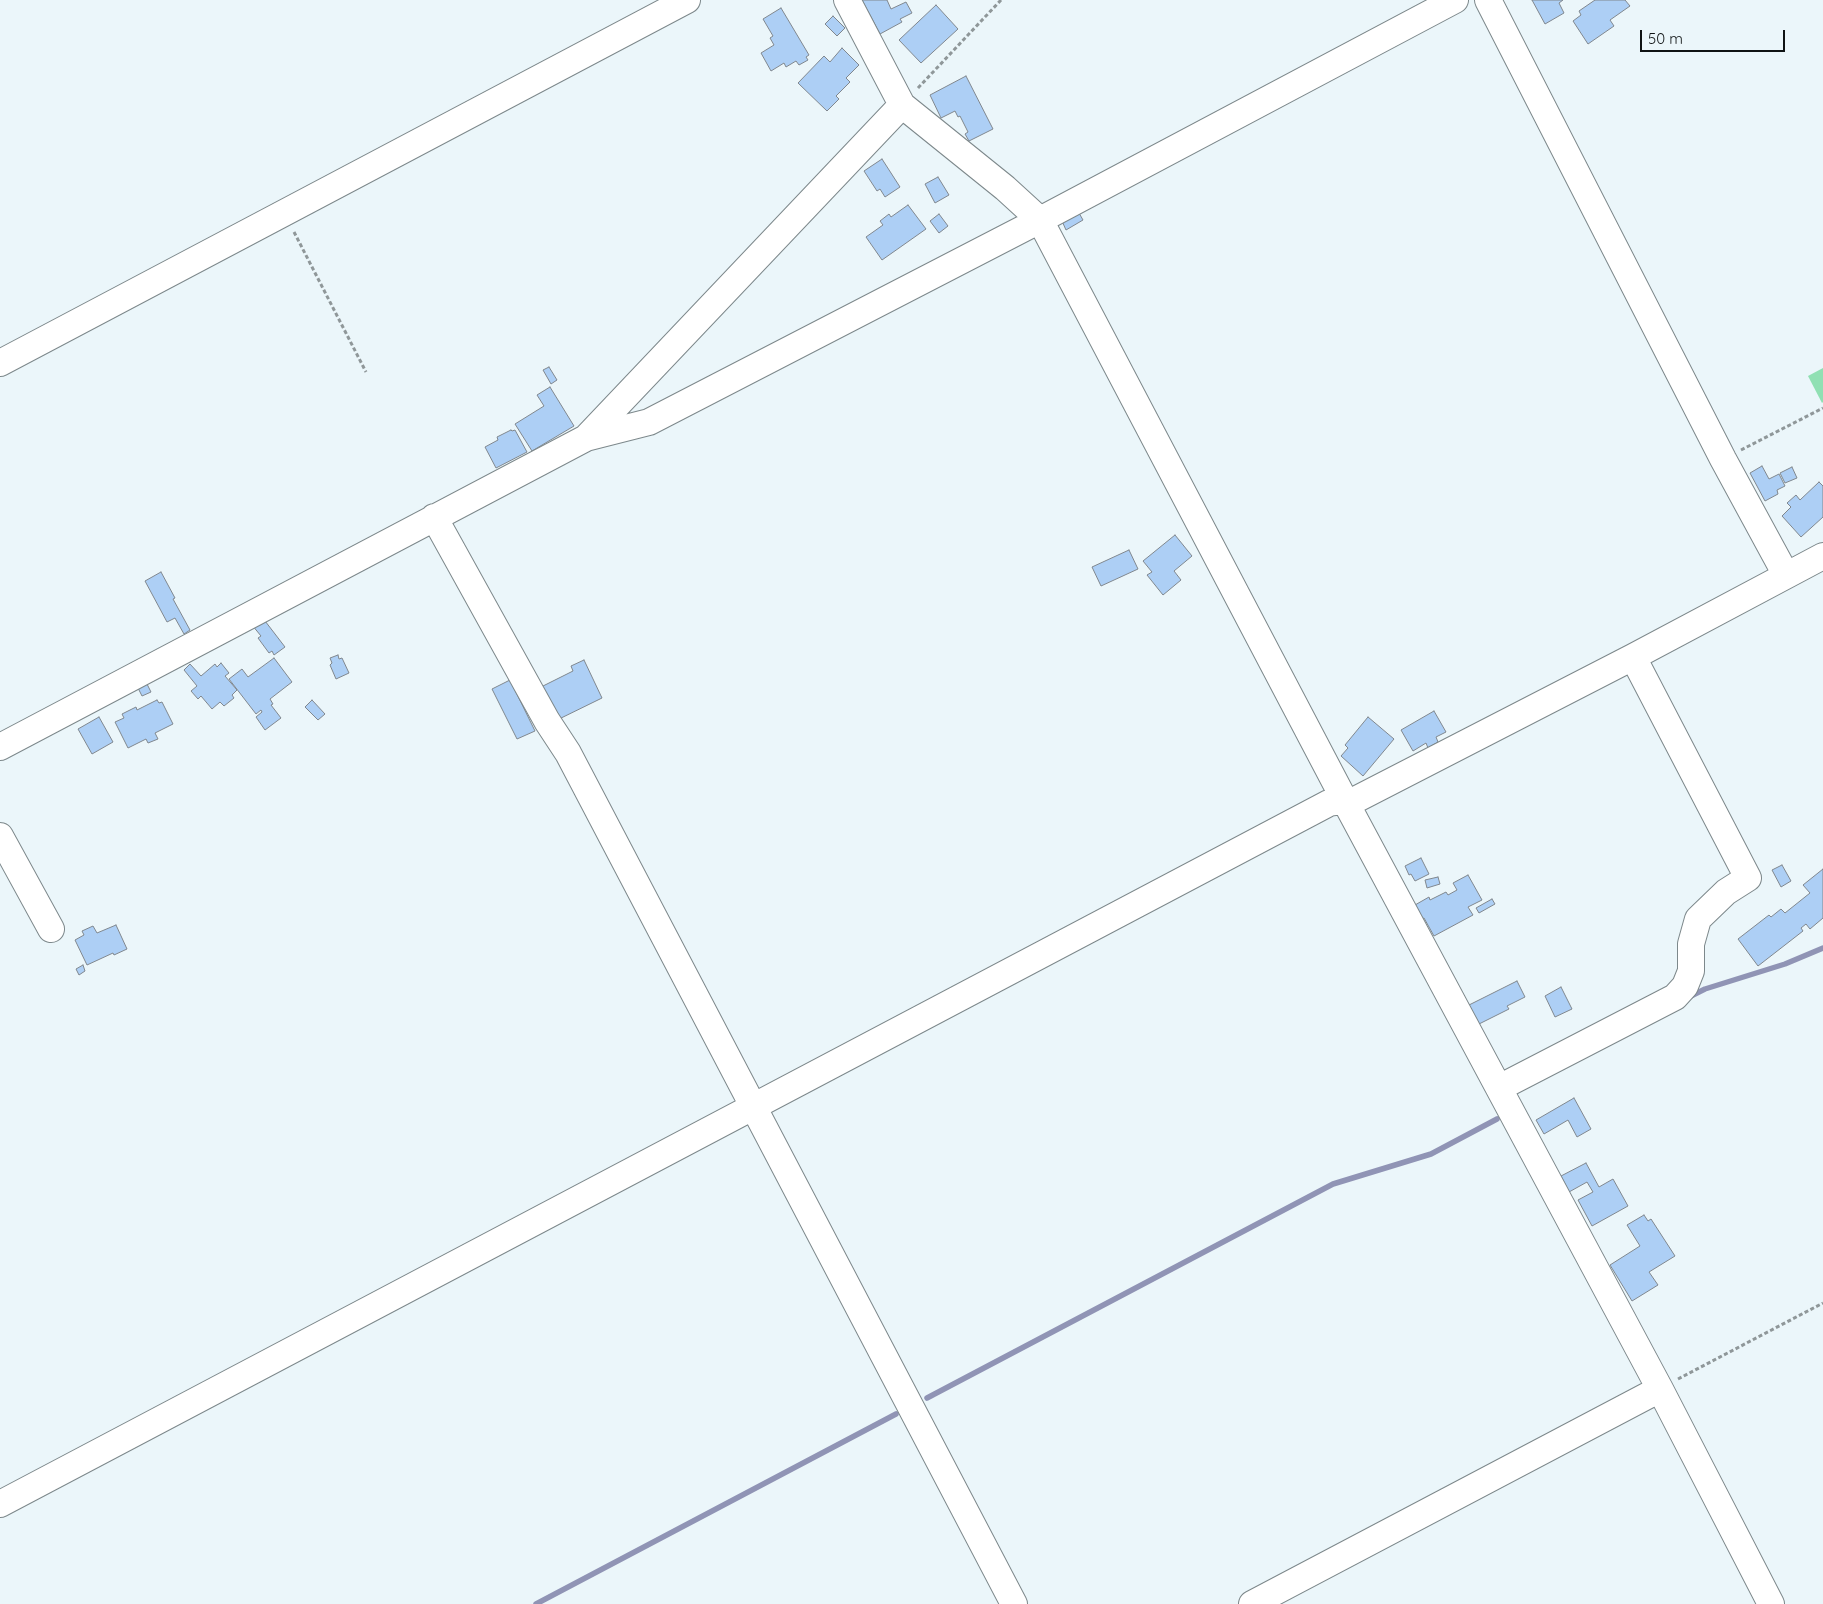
<!DOCTYPE html>
<style>
body{margin:0}
#map{position:relative;width:1823px;height:1604px;overflow:hidden;background:#ebf6fa;font-family:Quicksand,sans-serif}
canvas{display:block}
.scale{position:absolute;left:1640px;top:30px;width:145px;height:22px;box-sizing:border-box;border:2px solid #0f1314;border-top:0;padding-left:6px;font-size:15px;line-height:18px;white-space:nowrap;color:#0f1314;-webkit-text-stroke:4px #ebf6fa;paint-order:stroke}
</style>
<div id="map">
<canvas width="1823" height="1604"></canvas>
<div class="scale">50 m</div>
</div>
<script>
const g = document.querySelector('canvas').getContext('2d');
g.lineJoin = 'round';
function fill(path, color) { g.fillStyle = color; g.fill(path, 'evenodd'); }
const poly = rows => new Path2D(rows.map(r => 'M' + r).join(''));
function trace(path, color, width, dash) { g.strokeStyle = color; g.lineWidth = width; g.lineCap = dash ? 'butt' : 'round'; g.setLineDash(dash || []); g.stroke(path); }
const green = poly([
 [1823,368,1823,402,1822,403,1808,376]
]);
const stream = poly([
 [1689,997,1705,989,1785,964,1823,948],
 [927,1398,1333,1184,1431,1154,1497,1119],
 [536,1604,896,1414]
]);
const building = poly([
 [862,0,887,0,891,9,906,2,912,13,900,19,902,22,880,34,862,0],
 [1532,0,1563,0,1559,3,1564,13,1545,24,1532,0],
 [1595,0,1625,0,1630,6,1610,20,1614,26,1588,44,1573,21,1581,15,1579,11,1595,0],
 [936,5,958,29,921,63,899,40,936,5],
 [781,8,809,55,806,57,808,60,799,65,796,61,786,67,784,63,771,71,761,53,774,45,770,38,773,36,763,19,781,8],
 [833,16,845,28,837,36,825,24,833,16],
 [842,48,859,65,846,78,850,82,836,96,839,99,827,111,798,83,824,56,830,62,842,48],
 [966,76,993,129,969,141,965,134,968,132,960,116,958,117,955,111,941,118,930,95,966,76],
 [882,159,900,187,885,197,880,189,877,191,864,171,882,159],
 [938,177,949,195,935,203,925,184,938,177],
 [908,205,926,229,882,260,866,237,883,225,880,221,889,214,891,217,908,205],
 [1079,213,1083,220,1066,230,1062,221,1079,213],
 [939,214,948,226,939,233,930,221,939,214],
 [549,367,557,380,551,384,543,370,549,367],
 [550,387,574,426,532,451,515,424,544,406,537,395,550,387],
 [511,430,512,431,515,430,527,452,496,468,485,447,498,440,497,437,511,430],
 [1762,466,1769,479,1779,474,1785,486,1777,490,1778,494,1765,501,1750,473,1762,466],
 [1792,467,1797,478,1785,483,1780,473,1792,467],
 [1819,482,1823,486,1823,517,1801,537,1782,516,1791,507,1787,503,1796,495,1800,500,1819,482],
 [1175,535,1192,556,1174,571,1181,580,1163,595,1147,575,1152,572,1143,561,1175,535],
 [1129,550,1138,569,1101,586,1092,567,1129,550],
 [161,572,175,598,173,599,190,630,184,634,175,618,167,622,145,581,161,572],
 [262,617,285,647,274,655,272,651,269,653,258,638,261,636,252,625,262,617],
 [338,655,339,659,342,658,349,673,336,679,330,665,332,663,330,658,338,655],
 [274,658,292,682,270,699,273,704,271,705,281,718,265,730,256,717,262,712,261,710,256,714,229,679,242,669,248,677,274,658],
 [584,660,602,698,555,721,539,688,573,671,571,666,584,660],
 [221,663,229,673,225,676,237,690,232,695,234,698,224,706,220,702,212,709,201,696,198,699,191,691,197,686,184,670,190,664,201,676,215,664,217,667,221,663],
 [510,680,535,731,517,739,492,689,510,680],
 [146,682,151,692,142,696,137,686,146,682],
 [157,700,159,703,162,702,173,724,155,733,158,739,148,743,146,739,128,748,115,722,124,718,122,714,136,707,137,710,157,700],
 [312,700,325,714,318,720,305,707,312,700],
 [1434,711,1446,732,1436,737,1438,742,1428,748,1426,743,1413,751,1401,730,1434,711],
 [99,717,113,742,92,754,78,729,99,717],
 [1368,717,1394,739,1363,776,1341,756,1348,748,1345,745,1368,717],
 [1421,858,1429,874,1415,881,1411,874,1409,875,1405,866,1421,858],
 [1782,865,1791,881,1781,887,1772,870,1782,865],
 [1823,869,1823,918,1810,929,1806,924,1801,928,1803,931,1758,966,1738,939,1769,915,1771,917,1781,909,1785,913,1810,893,1803,885,1823,869],
 [1468,875,1482,900,1468,907,1473,915,1434,936,1424,918,1422,919,1415,905,1429,897,1430,900,1446,892,1448,895,1457,890,1453,883,1468,875],
 [1438,877,1440,884,1427,888,1425,880,1438,877],
 [1492,899,1495,904,1479,913,1476,908,1492,899],
 [116,925,127,949,114,955,113,953,87,965,75,940,84,935,82,931,93,926,97,933,116,925],
 [83,965,85,971,79,975,76,969,83,965],
 [1517,981,1525,997,1507,1006,1509,1009,1479,1024,1469,1005,1517,981],
 [1561,987,1572,1009,1555,1017,1545,996,1561,987],
 [1574,1098,1591,1129,1577,1137,1568,1120,1544,1134,1536,1120,1574,1098],
 [1586,1163,1599,1187,1613,1179,1628,1206,1592,1226,1578,1200,1593,1192,1587,1182,1569,1192,1561,1176,1586,1163],
 [1644,1215,1648,1221,1651,1219,1675,1256,1649,1272,1658,1285,1632,1301,1610,1265,1640,1246,1627,1225,1644,1215]
]);
const path = poly([
 [918,88,1001,0],
 [294,232,366,372],
 [1741,450,1823,408],
 [1678,1379,1823,1303]
]);
const minor = poly([
 [847,0,902,105,1005,188,1040,220,1345,801,1660,1389,1771,1604],
 [1488,0,1723,459,1786,575],
 [0,363,687,0],
 [586,438,902,105],
 [434,517,547,721,568,753,1014,1604],
 [0,747,586,438,649,422,1040,220,1455,0],
 [0,836,51,929],
 [1499,1088,1675,997,1685,986,1691,971,1691,944,1698,919,1726,892,1748,878,1633,657],
 [0,1504,1329,803,1357,799,1633,657,1823,556],
 [1252,1604,1660,1389]
]);
fill(green, '#90e0b3');
trace(stream, '#9094b5', 5.5);
fill(building, '#adcff5');
trace(building, '#80878e', 1);
trace(minor, '#7d888b', 28);
trace(path, '#8f9799', 3, [4, 2.5]);
trace(minor, '#fff', 26);
</script>
